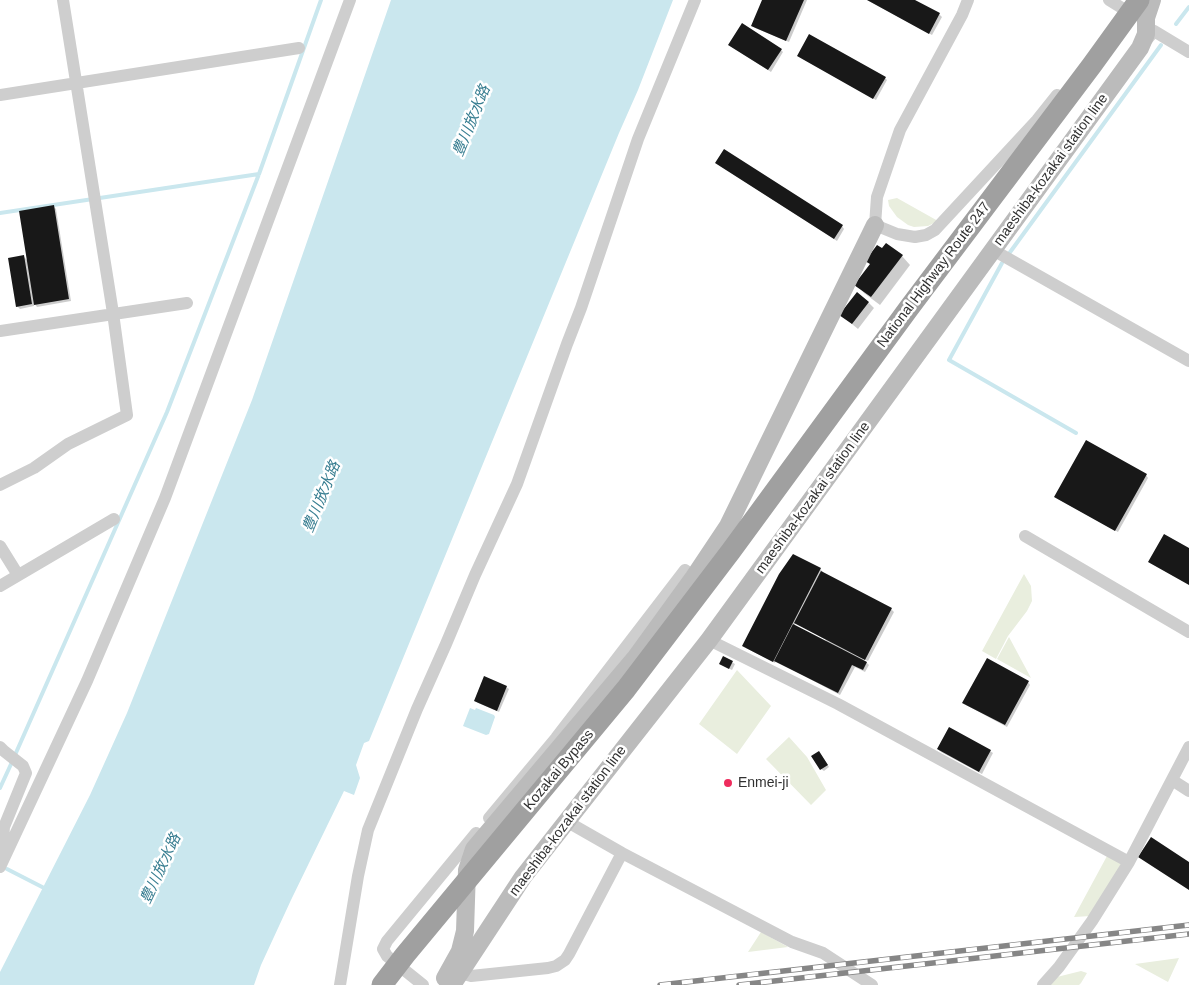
<!DOCTYPE html>
<meta charset="utf-8">
<style>
body{margin:0}
canvas{display:block;background:#fff}
</style>
<canvas width="1189" height="985"></canvas>
<script>
const g = document.querySelector('canvas').getContext('2d');
g.lineJoin = 'round';
function fill(path, color) { g.fillStyle = color; g.fill(path, 'evenodd'); }
const poly = rows => new Path2D(rows.map(r => 'M' + r).join(''));
function trace(path, color, width, dash) { g.strokeStyle = color; g.lineWidth = width; g.lineCap = dash ? 'butt' : 'round'; g.setLineDash(dash || []); g.stroke(path); }
function drawText(font, color, halo, rows, align = 'center') {
  g.font = font + ' Helvetica,"Noto Sans JP",sans-serif'; g.lineWidth = 5; g.setLineDash([]); g.textBaseline = 'middle'; g.strokeStyle = halo; g.fillStyle = color; for (const [text, x, y, turn = 0] of rows) {
    g.save(); g.translate(x, y); g.rotate((+turn || 0) * Math.PI / 180); g.textAlign = isNaN(turn) ? turn : align; if (halo) g.strokeText(text, 0, 0); g.fillText(text, 0, 0); g.restore();
  }
}
const green = poly([
 [897,198,938,221,928,226,914,227,908,225,897,217,889,206,888,200],
 [1024,574,1031,586,1032,601,1027,611,1008,636,996,659,982,651],
 [1009,637,1031,678,997,659],
 [737,670,771,706,737,754,699,724],
 [789,737,807,757,826,790,811,805,766,759],
 [1107,856,1121,864,1091,916,1074,917],
 [761,932,788,947,748,952],
 [1179,958,1168,982,1135,964],
 [1081,971,1087,973,1081,983,1079,985,1049,985,1053,978]
]);
const water = poly([
 [391,0,673,0,638,90,619,133,369,741,364,743,356,765,360,778,354,795,344,791,291,900,261,965,254,985,0,985,0,972,90,795,127,713,252,400],
 [470,708,475,710,476,708,494,715,495,717,489,734,486,735,463,726]
]);
const shadow = poly([
 [763,0,807,0,789,42,755,28,752,25],
 [867,0,912,0,939,14,942,17,932,35],
 [732,47,781,50,783,52,771,72],
 [801,58,885,78,887,80,876,100],
 [719,165,842,226,844,229,837,241],
 [54,207,56,209,71,301,37,307,34,303,34,306,20,309,17,306,24,257,28,261],
 [902,256,910,265,880,305,864,293,856,284],
 [869,303,874,308,858,329,841,315],
 [1146,475,1148,478,1118,532,1058,499],
 [820,569,823,572,822,573,891,609,894,612,868,661,863,659,869,665,865,672,855,667,840,695,776,661,775,663,746,648],
 [796,623,826,640,825,642,794,626],
 [724,658,735,664,732,670,720,664],
 [1028,682,1030,685,1007,727,966,705],
 [506,687,509,689,499,712,478,703,475,701],
 [938,749,990,751,993,753,982,774,941,752],
 [821,755,829,767,824,771,821,769]
]);
const stream = poly([
 [1176,24,1189,7],
 [0,213,259,174],
 [1008,255,1161,45],
 [1002,263,949,360,1076,433],
 [15,755,167,412,259,174,321,0],
 [0,788,12,762],
 [7,869,48,890]
]);
const building = poly([
 [762,0,804,0,786,41,751,26],
 [867,0,915,0,940,13,929,34],
 [742,23,782,49,768,70,728,45],
 [809,34,886,77,873,99,797,56],
 [724,149,843,225,834,239,715,163],
 [54,205,69,299,34,305,19,211],
 [886,243,903,255,871,297,854,285,870,264,865,261,877,245,882,248],
 [24,255,32,304,16,307,8,258],
 [857,292,869,302,852,324,839,315],
 [1086,440,1147,474,1115,531,1054,497],
 [1164,534,1189,548,1189,585,1148,562],
 [793,554,821,568,773,662,742,646,779,574],
 [821,571,892,608,865,660,794,623],
 [793,624,867,662,863,670,852,665,838,693,774,661],
 [723,656,733,661,729,669,719,664],
 [987,658,1029,681,1005,725,962,703],
 [484,676,507,686,497,711,474,701],
 [949,727,991,750,979,772,937,749],
 [819,751,828,765,820,770,811,756],
 [1151,837,1189,862,1189,890,1138,857]
]);
const minor = poly([
 [968,0,962,15,900,130,877,197,875,225,897,234,915,237,926,235,935,230,1037,120,1057,95],
 [1109,0,1130,13],
 [1145,42,1154,31,1189,52],
 [0,95,299,48],
 [993,250,1189,361],
 [0,331,187,303],
 [0,485,34,468,68,444,127,415,113,313,63,0],
 [1025,536,1189,632],
 [0,546,18,575],
 [0,586,114,519],
 [709,640,838,704,1129,862],
 [0,747,4,751,23,766,26,773,4,827,2,851,2,859],
 [1172,780,1189,791],
 [489,818,556,738,685,570,694,577],
 [566,821,622,853,792,942,823,953,872,985],
 [0,867,87,681,165,498,350,0],
 [460,973,471,976,548,968,556,966,565,960,569,954,622,853],
 [340,985,358,876,368,830,417,709,446,644,475,575,517,484,567,344,581,308,638,139,695,0],
 [423,985,387,956,383,949,387,941,476,833],
 [1043,985,1059,967,1092,921,1129,862,1189,747]
]);
const secondary = poly([
 [445,978,460,951,465,931,467,870,474,849,636,657,694,577,728,526,875,225],
 [452,985,523,877,709,640,1140,48,1146,34,1146,18,1152,0]
]);
const trunk = poly([
 [382,985,405,955,626,689,731,551,909,308,1092,65,1139,0]
]);
const rail = poly([
 [660,985,1189,925],
 [739,985,1189,934]
]);
const markers = [
 [728,783,5,"#ee2c5d"]
];
const streetNames = [
 ["maeshiba-kozakai station line",1051,170,-54],
 ["National Highway Route 247",934,275,-53],
 ["maeshiba-kozakai station line",813,498,-54],
 ["Kozakai Bypass",559,770,-50],
 ["maeshiba-kozakai station line",568,821,-53]
];
const poiNames = [
 ["Enmei-ji",738,783]
];
const waterNames = [
 ["豊川放水路",472,121,-68],
 ["豊川放水路",322,497,-68],
 ["豊川放水路",161,869,-65]
];
fill(green, '#e9eede');
fill(water, '#cae7ee');
fill(shadow, '#0003');
trace(stream, '#cae7ee', 4);
fill(building, '#181818');
trace(minor, '#cecece', 12);
trace(secondary, '#bbb', 18);
trace(trunk, '#a0a0a0', 21);
trace(rail, '#868686', 5.5);
trace(rail, '#fff', 4, [11]);
for (const [x, y, r, color] of markers) { const dot = new Path2D(); dot.arc(x, y, r, 0, 2 * Math.PI); g.fillStyle = color; g.fill(dot); trace(dot, '#fff', 2); }
drawText('14px', '#313131', '#fff', streetNames);
drawText('14px', '#313131', '#fff', poiNames, 'left');
drawText('italic 15px', '#387e91', '#fff', waterNames);
</script>
